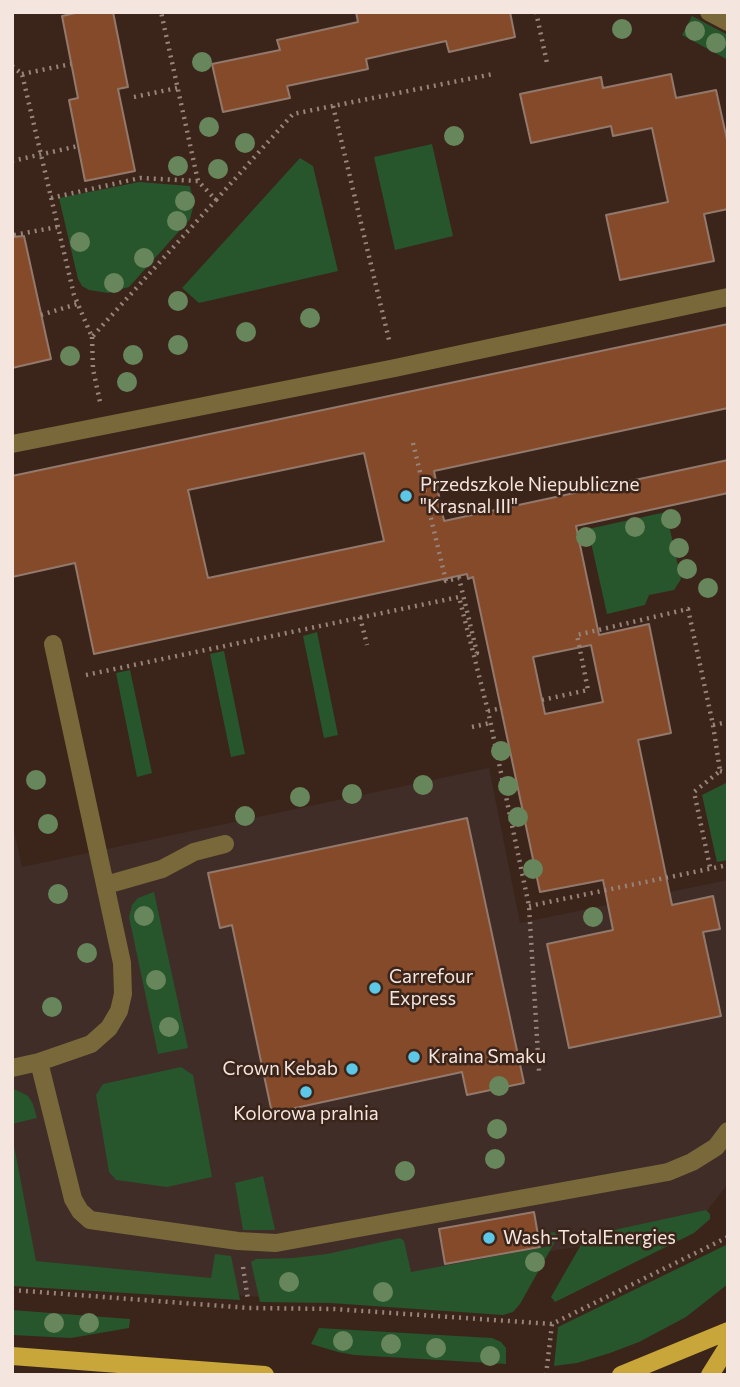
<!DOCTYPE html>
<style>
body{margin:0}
#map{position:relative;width:740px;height:1387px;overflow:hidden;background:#3b251a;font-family:Commissioner,sans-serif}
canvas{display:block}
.frame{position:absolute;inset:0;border:14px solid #f4e5de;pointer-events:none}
</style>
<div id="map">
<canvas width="740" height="1387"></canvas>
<div class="frame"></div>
</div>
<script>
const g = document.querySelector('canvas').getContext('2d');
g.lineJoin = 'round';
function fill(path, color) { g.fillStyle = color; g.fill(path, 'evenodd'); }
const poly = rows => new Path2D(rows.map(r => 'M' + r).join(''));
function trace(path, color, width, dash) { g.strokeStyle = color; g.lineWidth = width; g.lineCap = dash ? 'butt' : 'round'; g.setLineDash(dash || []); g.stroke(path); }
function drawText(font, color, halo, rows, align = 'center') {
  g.font = font + ' Commissioner,sans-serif'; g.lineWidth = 5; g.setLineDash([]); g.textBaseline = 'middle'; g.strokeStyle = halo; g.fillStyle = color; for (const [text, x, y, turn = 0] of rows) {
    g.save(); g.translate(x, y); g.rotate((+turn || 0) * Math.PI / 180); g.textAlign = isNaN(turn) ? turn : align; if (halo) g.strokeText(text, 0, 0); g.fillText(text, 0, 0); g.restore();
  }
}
const commercial = poly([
 [489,768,520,923,728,880,728,1184,694,1227,274,1298,29,1280,12,1208,12,822,22,867]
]);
const green = poly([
 [692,16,728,35,728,60,682,35],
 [432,144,453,236,395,250,374,157],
 [300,158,313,166,338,271,199,303,182,288],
 [139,182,190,186,194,204,190,219,129,287,108,293,89,290,82,286,78,279,59,198],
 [666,512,681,579,674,590,649,595,645,605,607,614,588,529],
 [317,632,338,735,324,738,303,636],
 [224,651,245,754,231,757,210,654],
 [130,670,152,773,137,777,116,673],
 [728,782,728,860,717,862,702,795],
 [154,892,188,1048,158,1054,129,917,132,905,138,898],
 [181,1067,193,1075,212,1177,167,1187,116,1180,109,1172,96,1095,103,1084],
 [12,1088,28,1096,33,1104,37,1118,12,1124],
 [12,1135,36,1261,211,1278,215,1254,231,1256,240,1300,12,1286],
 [263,1176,275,1230,243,1230,235,1183],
 [706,1210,710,1214,710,1219,694,1233,555,1302,551,1297,586,1236],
 [555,1232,557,1238,520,1304,513,1312,503,1315,330,1303,260,1302,251,1262,256,1259,293,1258,327,1254,400,1238,404,1241,411,1272,550,1246,548,1233],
 [728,1244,728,1284,686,1317,639,1342,610,1353,577,1363,554,1366,558,1327],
 [12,1310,130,1319,129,1328,71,1338,12,1335],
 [319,1328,492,1338,501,1342,506,1348,506,1364,354,1355,338,1352,311,1344]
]);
const building = poly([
 [80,12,113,12,128,87,118,89,135,171,85,181,69,100,78,98,62,16,80,12],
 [356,12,510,12,515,37,449,52,446,41,366,59,368,69,287,86,290,98,223,112,212,64,280,50,277,40,358,22,356,12],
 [671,74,676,98,716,90,728,144,728,209,704,214,714,261,620,280,606,215,668,202,652,128,613,136,611,126,531,143,520,94,601,77,603,88,671,74],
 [24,236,51,359,12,368,12,237,24,236],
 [728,324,728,408,434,471,444,521,728,460,728,493,576,526,599,635,649,624,671,733,638,740,672,905,713,896,720,929,703,932,721,1016,569,1048,547,944,613,930,603,880,540,892,473,577,468,579,467,574,94,654,75,563,12,577,12,476,728,324],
 [364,453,384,541,208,578,188,490,364,453],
 [591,645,603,702,545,714,533,657,591,645],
 [467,818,524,1083,467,1095,462,1072,272,1113,232,925,220,928,208,873,467,818],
 [534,1212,540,1247,445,1264,439,1229,534,1212]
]);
const path = poly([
 [536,12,547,63],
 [12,66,22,74,74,295,92,337,216,200,198,181,161,12],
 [22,74,71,64],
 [134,97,177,88],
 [333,106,390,344],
 [12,161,78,146],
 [51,198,140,178,198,181],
 [216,200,293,114,493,74],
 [14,235,57,227],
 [41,315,77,304],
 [92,337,93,369,100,402],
 [413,443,446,581,459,578,477,653,472,654],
 [360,617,367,645],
 [86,675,459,597,488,711,529,906,539,1071],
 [542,700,588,690,577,635,688,609,713,725,720,771,694,792,710,867],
 [488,711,502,708],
 [713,725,728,722],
 [472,727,490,723],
 [720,771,728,773],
 [529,906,728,865],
 [243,1267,248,1300],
 [12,1290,249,1308,334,1309,552,1324,728,1237],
 [546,1375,552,1324]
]);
const minor = poly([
 [709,12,728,22],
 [12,444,395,368,728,297],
 [106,885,162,869,194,852,225,844],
 [39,1062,73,1199,80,1211,90,1220,238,1241,276,1243,668,1172,692,1162,716,1147,728,1131],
 [12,1068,39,1062,91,1044,109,1028,119,1011,123,994,122,963,53,644]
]);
const major = poly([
 [12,1356,265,1375],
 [621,1375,728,1331],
 [710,1375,728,1346]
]);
const trees = [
 [622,29],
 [695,31],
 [716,43],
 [202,62],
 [209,127],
 [454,136],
 [245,143],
 [178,166],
 [218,169],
 [185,201],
 [177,221],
 [80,242],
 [144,258],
 [114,283],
 [178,301],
 [310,318],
 [246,332],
 [178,345],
 [133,355],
 [70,356],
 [127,382],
 [671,519],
 [635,527],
 [586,537],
 [679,548],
 [687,569],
 [708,588],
 [501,751],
 [36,780],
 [423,785],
 [508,786],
 [352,794],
 [300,797],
 [245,816],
 [518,817],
 [48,824],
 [533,869],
 [58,894],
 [144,916],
 [593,917],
 [87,953],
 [156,980],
 [52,1007],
 [169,1027],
 [499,1086],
 [497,1129],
 [495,1159],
 [405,1171],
 [535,1262],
 [289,1282],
 [383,1292],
 [54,1323],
 [89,1323],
 [343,1341],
 [391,1344],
 [436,1348],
 [490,1356]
];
const markers = [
 [406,496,7,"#5dc7e8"],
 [375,988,7,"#5dc7e8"],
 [414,1057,7,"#5dc7e8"],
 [352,1069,7,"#5dc7e8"],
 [306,1092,7,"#5dc7e8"],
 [489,1238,7,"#5dc7e8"]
];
const poiNames = [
 ["Przedszkole Niepubliczne",420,485],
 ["\"Krasnal III\"",420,507],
 ["Carrefour",389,977],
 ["Express",389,999],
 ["Kraina Smaku",428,1057],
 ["Crown Kebab",338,1069,"right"],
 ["Kolorowa pralnia",306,1114,"center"],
 ["Wash-TotalEnergies",503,1238]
];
fill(commercial, '#402d27');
fill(green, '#27552c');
fill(building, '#844a2a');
trace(building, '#93796b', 2);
trace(path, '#96837a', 4.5, [2, 5]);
trace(minor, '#79693a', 18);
trace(major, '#c8a63a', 18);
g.fillStyle = '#67865b';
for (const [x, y] of trees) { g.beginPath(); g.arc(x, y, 10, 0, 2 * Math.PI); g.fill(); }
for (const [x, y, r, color] of markers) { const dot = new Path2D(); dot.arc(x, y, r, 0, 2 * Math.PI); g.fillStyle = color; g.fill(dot); trace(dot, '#3b251a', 2.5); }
drawText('19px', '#f4e5de', '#3b251a', poiNames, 'left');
</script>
